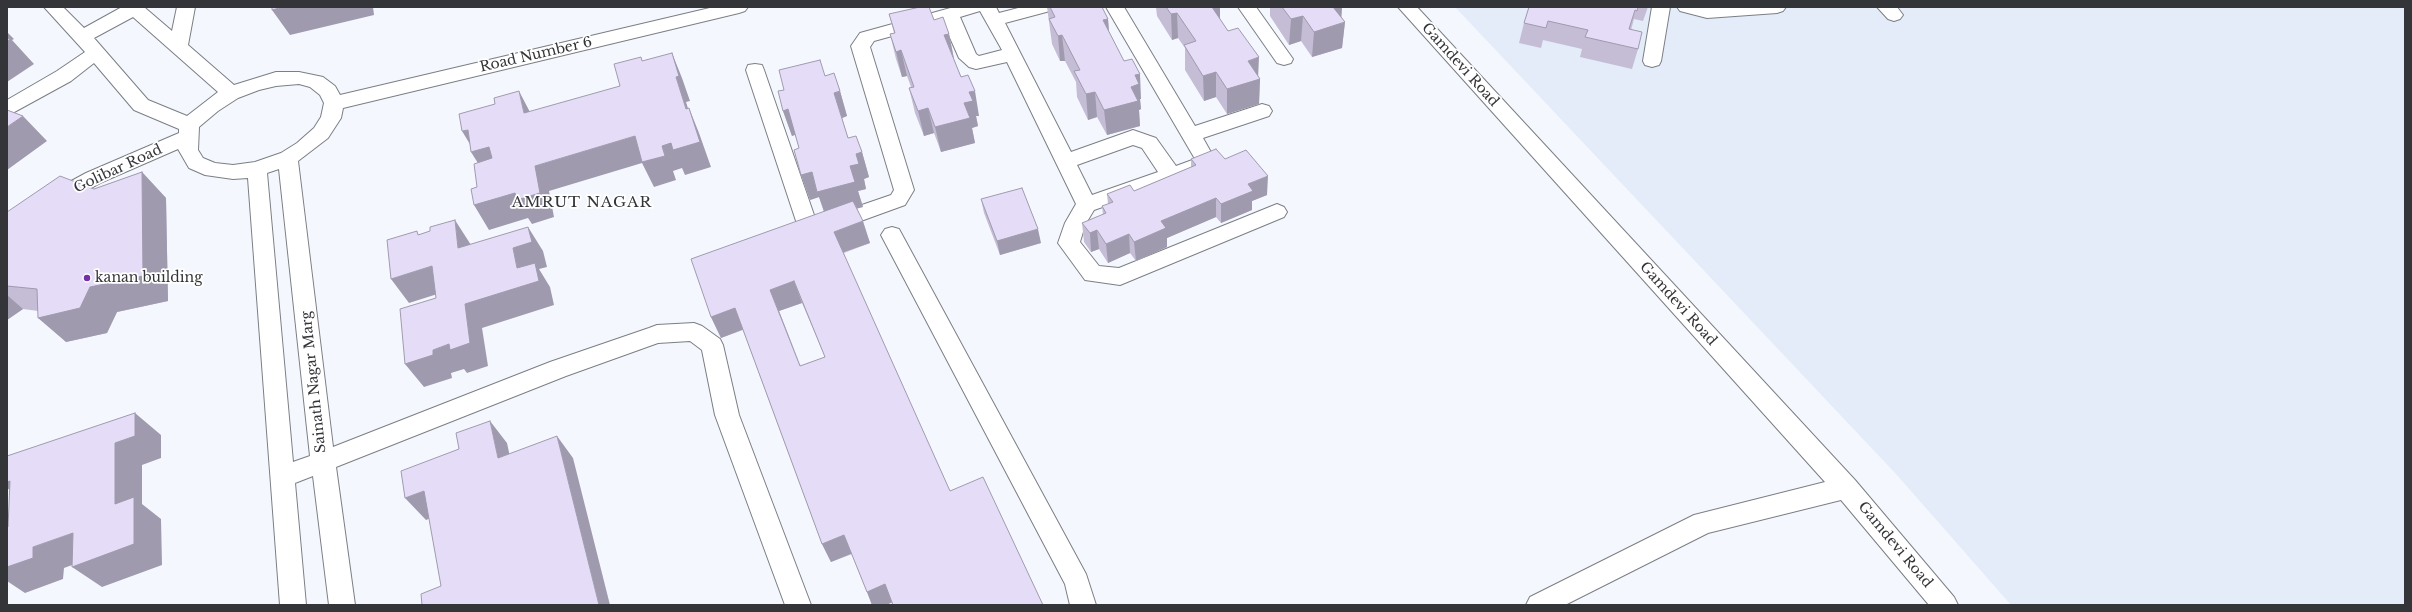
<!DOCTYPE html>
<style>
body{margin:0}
#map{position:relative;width:2412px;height:612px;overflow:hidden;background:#f4f8fe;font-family:"Libre Baskerville",serif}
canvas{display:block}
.frame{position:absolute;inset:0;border:8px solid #343538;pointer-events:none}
</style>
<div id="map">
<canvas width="2412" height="612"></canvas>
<div class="frame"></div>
</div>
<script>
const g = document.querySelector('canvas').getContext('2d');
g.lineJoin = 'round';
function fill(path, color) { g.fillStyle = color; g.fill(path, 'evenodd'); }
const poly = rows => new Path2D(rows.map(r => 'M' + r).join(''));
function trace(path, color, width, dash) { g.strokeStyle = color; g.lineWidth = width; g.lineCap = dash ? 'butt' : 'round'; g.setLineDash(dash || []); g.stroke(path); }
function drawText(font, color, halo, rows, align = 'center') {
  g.font = font + ' "Libre Baskerville",serif'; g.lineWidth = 3.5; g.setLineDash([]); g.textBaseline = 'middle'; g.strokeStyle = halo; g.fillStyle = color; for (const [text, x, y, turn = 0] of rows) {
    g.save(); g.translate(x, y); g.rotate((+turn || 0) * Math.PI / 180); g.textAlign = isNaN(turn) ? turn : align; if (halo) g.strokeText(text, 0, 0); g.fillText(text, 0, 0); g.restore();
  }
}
const built = poly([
 [1455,7,2405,7,2405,605,2011,605,1896,474]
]);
const minor = poly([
 [44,7,63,7,84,28,122,7,144,7,172,31,177,7,195,7,188,45,234,85,276,72,299,72,323,77,335,86,340,95,714,7,748,7,745,11,739,13,343,108,341,118,328,138,298,161,333,447,550,362,649,328,657,325,694,323,702,326,720,339,723,345,739,415,811,605,785,605,715,415,702,350,690,341,658,343,566,376,336,467,355,605,329,605,313,476,295,483,306,605,280,605,248,178,233,179,205,175,189,168,178,149,100,183,7,234,7,216,86,173,179,133,179,129,134,110,94,63,71,81,7,116,7,100,57,71,85,52,44,7],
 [133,17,218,92,187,116,148,100,94,38,133,17],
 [299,84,310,87,320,95,324,103,321,117,314,128,297,143,281,153,255,162,233,165,215,163,203,158,198,150,199,127,218,111,238,98,259,90,276,86,299,84],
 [279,169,310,456,293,462,267,173,279,169],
 [954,7,996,7,999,13,1022,7,1053,7,1050,11,1005,23,1071,152,1133,130,1156,138,1176,166,1195,159,1106,7,1124,7,1195,126,1262,104,1269,106,1272,111,1269,116,1203,138,1217,163,1214,168,1094,210,1085,225,1080,242,1099,266,1119,268,1277,204,1284,207,1287,212,1284,217,1120,285,1085,280,1058,243,1065,223,1076,204,1007,62,976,69,969,67,959,58,943,22,874,41,870,47,914,190,905,205,825,234,798,227,746,70,748,65,755,64,762,65,764,70,814,215,824,218,891,195,894,190,851,46,860,33,954,7],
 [980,11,1002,50,979,56,976,54,960,17,980,11],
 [1133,145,1142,148,1158,172,1092,195,1077,165,1133,145],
 [1238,7,1256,7,1293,59,1291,63,1284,65,1277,63,1238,7],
 [1398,7,1417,7,1855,480,1954,597,1958,605,1929,605,1841,500,1708,533,1565,605,1526,605,1530,597,1694,515,1825,482,1398,7],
 [1652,7,1670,7,1661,61,1659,65,1652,67,1645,65,1643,61,1652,7],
 [1677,7,1786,7,1783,11,1777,13,1707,18,1680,11,1677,7],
 [1877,7,1897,7,1903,15,1900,19,1894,21,1888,19,1877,7],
 [892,227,899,229,1086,574,1096,605,1070,605,1065,584,881,235,885,229,892,227]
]);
const wall = poly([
 [1047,7,1102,7,1108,19,1109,32,1141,99,1140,99,1141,109,1139,110,1140,126,1107,135,1097,117,1088,120,1077,97,1076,82,1065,61,1060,61,1052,44],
 [1156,7,1220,7,1220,19,1260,79,1259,104,1227,114,1216,97,1204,101,1185,70,1185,48,1178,38,1172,40,1157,16],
 [1270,7,1342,7,1341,17,1345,22,1342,48,1312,57,1301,41,1289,45,1270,16],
 [1529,7,1648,7,1643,21,1634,19,1631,30,1638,49,1632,69,1580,57,1582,49,1543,40,1541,48,1519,43,1524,23],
 [889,14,934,20,949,34,954,59,961,77,979,116,976,116,978,126,972,128,975,143,941,152,934,133,924,136,915,113,909,88,911,87,907,76,902,77,896,59,890,34,894,33],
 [825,76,840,91,847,116,842,118,848,138,862,152,869,177,864,179,866,189,858,191,863,207,857,208,870,243,844,253,892,602,886,605,872,605,867,592,852,554,831,562,822,544,743,330,721,338,711,317,824,212,819,197,810,200,801,175,799,148,795,135,792,136,783,111,784,90],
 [802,303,825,357,800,366,779,311],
 [1191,159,1225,159,1267,195,1252,201,1252,210,1221,223,1216,217,1167,238,1167,247,1136,261,1130,253,1108,263,1099,249,1091,252,1084,242,1082,223,1103,215,1102,206,1108,204,1107,194,1134,191,1191,167],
 [142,172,166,198,168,301,117,312,107,333,66,342,38,311,23,309,7,320,7,212,94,189],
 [981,199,1041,243,1000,255,984,213]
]);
const shadedWall = poly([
 [283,7,373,7,374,15,290,35,272,10],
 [1210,7,1220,7,1220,26],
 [1332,7,1342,7,1341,24,1345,22,1342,48,1312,57,1314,32],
 [1177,13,1178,38,1172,40,1171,14],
 [1303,16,1301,41,1289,45,1291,19],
 [1108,19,1110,44,1103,20],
 [7,32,14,39,12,40,34,64,7,82],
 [949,34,954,59,944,35],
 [1062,35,1065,61,1060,61,1058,36],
 [901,50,907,76,902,77,896,52],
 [672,53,682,78,690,101,686,102,696,134,686,109,676,77],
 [1259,57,1258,79,1260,79,1259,104,1227,114,1227,89,1248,61],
 [1216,72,1216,97,1204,101,1203,76],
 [1140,74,1141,99,1140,99,1141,109,1139,110,1140,126,1107,135,1104,110,1135,75],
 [519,91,532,116,524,113],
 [840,91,847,116,842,118,834,93],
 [975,91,979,116,976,116,978,126,972,128,975,143,941,152,935,127,969,92],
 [1095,92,1097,117,1088,120,1086,94],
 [689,108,699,133,711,167,685,175,682,168,673,171,676,180,654,187,642,163,549,191,554,217,532,224,528,218,489,230,474,205,535,166,635,136,662,146],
 [928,108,934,133,924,136,918,111],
 [788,109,797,134,792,136,783,111],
 [23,116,47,141,7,170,7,127],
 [468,130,489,147,504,171,486,176,471,152,474,151,462,131],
 [862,152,869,177,864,179,866,189,858,191,863,207,826,217,819,197,810,200,801,175,812,172,850,166,856,154],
 [142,172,166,198,168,301,117,312,107,333,66,342,38,318],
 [1268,176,1267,195,1252,201,1252,210,1221,223,1221,204,1248,184],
 [1216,198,1216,217,1167,238,1167,247,1136,261,1134,242,1161,221],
 [455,220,471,245,458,248],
 [863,221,870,243,841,253,834,232],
 [528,227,543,251,547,267,539,269,550,287,554,305,482,328,488,366,467,373,464,369,451,373,452,378,424,387,405,364,433,350,449,344,465,304,517,268,513,248],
 [1038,229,1041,243,1000,255,997,241],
 [1097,230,1099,249,1091,252,1090,233],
 [1129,234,1130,253,1108,263,1106,244],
 [432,266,450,290,409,303,391,279],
 [794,281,802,303,779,311,809,387,770,290],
 [7,295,23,309,7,320],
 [735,308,744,329,721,338,711,317],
 [135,413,161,435,161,458,142,465,142,504,161,519,162,565,102,587,72,567,115,504,115,443],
 [490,421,507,443,515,480,498,458],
 [557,436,573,458,610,605,599,605],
 [10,481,32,506,7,488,7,482],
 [424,491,444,513,426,520,405,498],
 [73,533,102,554,64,568,63,579,25,593,7,581,7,567,33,547],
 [844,535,853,553,831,562,822,544],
 [885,584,893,602,886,605,872,605,867,592]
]);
const building = poly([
 [272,7,283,7,272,10,272,7],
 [920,7,929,7,934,20,943,17,949,34,944,35,961,77,968,75,975,91,969,92,973,101,964,103,970,118,935,127,928,108,918,111,909,88,914,87,901,50,896,52,890,34,895,33,889,14,920,7],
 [1050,7,1102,7,1108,19,1103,20,1124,61,1132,59,1140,74,1135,75,1139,84,1131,87,1138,101,1104,110,1095,92,1086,94,1074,71,1080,70,1062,35,1058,36,1049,19,1055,17,1050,7],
 [1166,7,1212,7,1228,31,1238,28,1259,57,1248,61,1260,79,1227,89,1216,72,1203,76,1184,45,1196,41,1177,13,1171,14,1166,7],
 [1282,7,1333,7,1345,22,1314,32,1303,16,1291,19,1282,7],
 [1529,7,1638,7,1637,11,1635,10,1629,29,1642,32,1638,49,1585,37,1588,30,1548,21,1546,28,1524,23,1529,7],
 [7,38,11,39,7,41,7,38],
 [672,53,679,76,676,77,686,109,689,108,700,142,673,150,671,143,662,146,665,156,642,162,635,136,535,166,540,193,517,200,515,193,474,205,471,189,477,187,474,164,492,158,489,147,471,152,468,130,462,131,459,114,495,104,494,98,519,91,524,113,620,86,614,64,641,57,642,61,672,53],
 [820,60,825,76,834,73,840,91,834,93,848,138,856,136,862,152,856,154,859,164,850,166,855,182,817,192,812,172,801,175,794,150,799,148,788,109,783,111,778,91,784,90,779,70,820,60],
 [7,110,23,116,7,127,7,110],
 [1216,149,1225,159,1246,150,1268,176,1248,184,1253,191,1221,204,1216,198,1161,221,1166,228,1134,242,1129,234,1106,244,1097,230,1090,233,1082,223,1106,213,1102,206,1113,202,1107,194,1130,185,1134,191,1196,165,1191,159,1216,149],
 [142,172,143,276,90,287,80,308,38,318,37,289,7,286,7,212,60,176,94,189,142,172],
 [1022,188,1038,229,997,241,981,199,1022,188],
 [853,201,863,221,834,232,950,491,983,477,1043,605,893,605,885,584,867,592,844,535,822,544,735,308,711,317,691,259,853,201],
 [794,281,825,357,800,366,770,290,794,281],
 [455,220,458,248,528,227,532,242,513,248,517,268,535,263,539,281,465,304,470,343,450,350,449,344,433,350,433,355,405,364,400,309,436,298,432,266,391,279,387,240,417,231,418,235,430,231,430,227,455,220],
 [135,413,135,436,115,443,115,504,134,497,134,544,72,567,73,533,33,547,33,558,7,567,7,527,8,527,10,481,7,482,7,456,135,413],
 [490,421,498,458,557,436,599,605,422,605,421,594,441,586,424,491,405,498,401,471,459,449,456,433,490,421]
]);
const markers = [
 [87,278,4,"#7430a5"]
];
const streetNames = [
 ["Road Number 6",536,55,-13],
 ["Gamdevi Road",1460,65,48],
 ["Golibar Road",118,169,-25],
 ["Gamdevi Road",1678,304,48],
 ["Sainath Nagar Marg",314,382,-96],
 ["Gamdevi Road",1895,545,50]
];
const poiNames = [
 ["kanan building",95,278]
];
const neighbourhoodNames = [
 ["AMRUT NAGAR",582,203]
];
fill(built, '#e3ecf8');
trace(minor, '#7b7f84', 2);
fill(minor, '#fff');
fill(wall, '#c5bdd5');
fill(shadedWall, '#a09aae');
fill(building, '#e5dcf8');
trace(building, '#a09aae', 1);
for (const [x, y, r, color] of markers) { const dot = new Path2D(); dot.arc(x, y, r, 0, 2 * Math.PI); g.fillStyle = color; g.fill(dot); trace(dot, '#fff', 1.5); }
drawText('14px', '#343538', '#fff', streetNames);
drawText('14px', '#343538', '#fff', poiNames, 'left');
g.letterSpacing = '1px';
drawText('15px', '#343538', '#fff', neighbourhoodNames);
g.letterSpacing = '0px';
</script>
